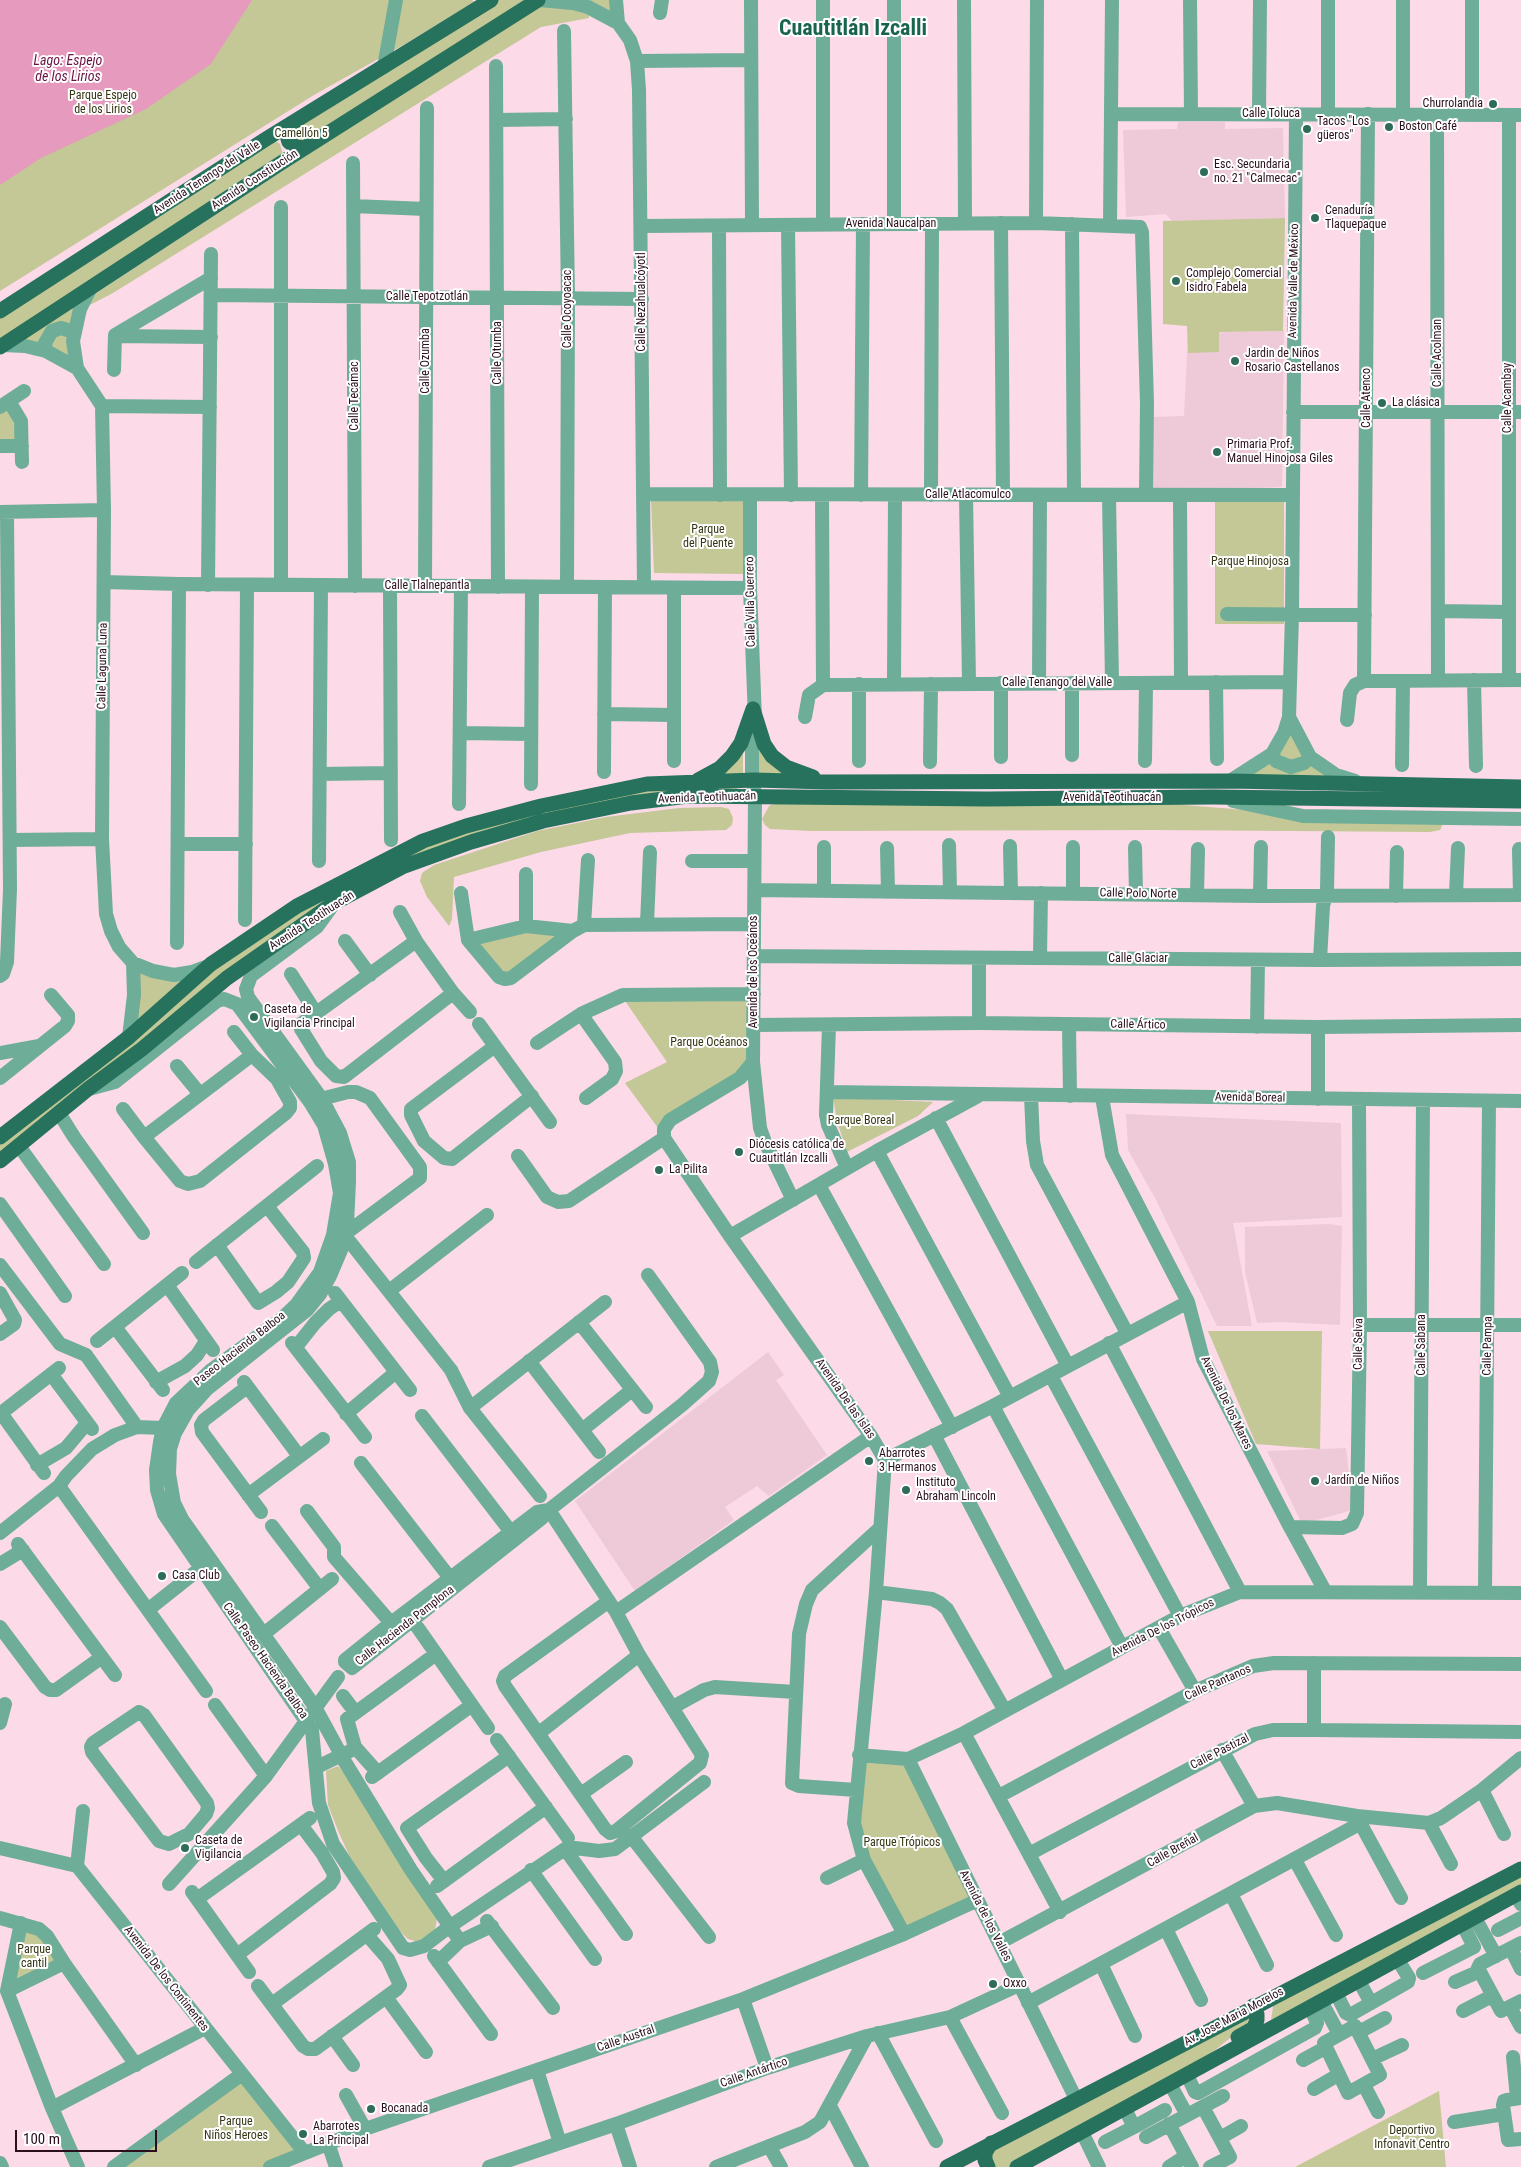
<!DOCTYPE html>
<meta charset="utf-8">
<style>
body{margin:0}
#map{position:relative;width:1521px;height:2167px;overflow:hidden;background:#fcdae8;font-family:"Roboto Condensed",sans-serif}
canvas{display:block}
.scale{position:absolute;left:15px;top:2130px;width:142px;height:22px;box-sizing:border-box;border:2px solid #2b0f1d;border-top:0;padding-left:6px;font-size:15px;line-height:18px;white-space:nowrap;color:#2b0f1d;-webkit-text-stroke:4px #fff;paint-order:stroke}
</style>
<div id="map">
<canvas width="1521" height="2167"></canvas>
<div class="scale">100 m</div>
</div>
<script>
const g = document.querySelector('canvas').getContext('2d');
g.lineJoin = 'round';
function fill(path, color) { g.fillStyle = color; g.fill(path, 'evenodd'); }
const poly = rows => new Path2D(rows.map(r => 'M' + r).join(''));
function trace(path, color, width, dash) { g.strokeStyle = color; g.lineWidth = width; g.lineCap = dash ? 'butt' : 'round'; g.setLineDash(dash || []); g.stroke(path); }
function drawText(font, color, halo, rows, align = 'center') {
  g.font = font + ' "Roboto Condensed",sans-serif'; g.lineWidth = 4; g.setLineDash([]); g.textBaseline = 'middle'; g.strokeStyle = halo; g.fillStyle = color; for (const [text, x, y, turn = 0] of rows) {
    g.save(); g.translate(x, y); g.rotate((+turn || 0) * Math.PI / 180); g.textAlign = isNaN(turn) ? turn : align; if (halo) g.strokeText(text, 0, 0); g.fillText(text, 0, 0); g.restore();
  }
}
const built = poly([
 [1178,122,1225,122,1225,129,1283,128,1285,218,1172,221,1166,214,1126,217,1123,130,1177,129],
 [1284,331,1282,487,1151,491,1151,417,1184,416,1188,333],
 [1126,1114,1341,1123,1342,1217,1233,1223,1252,1326,1217,1326,1156,1200,1128,1150],
 [1329,1224,1342,1226,1340,1325,1281,1322,1257,1323,1245,1272,1245,1227],
 [768,1352,784,1375,776,1380,827,1455,769,1496,757,1486,725,1507,734,1520,635,1591,575,1501],
 [1346,1448,1353,1510,1302,1524,1267,1451]
]);
const green = poly([
 [0,0,472,0,474,2,405,44,314,95,0,291],
 [492,0,537,0,300,147,288,128],
 [590,0,615,0,615,15,591,5],
 [539,3,589,13,589,18,541,27,113,293,82,309,87,299],
 [274,140,280,144,283,154,0,345,0,312],
 [1285,218,1283,331,1219,332,1219,352,1188,353,1187,326,1163,324,1163,221],
 [83,296,71,327,43,342,11,343],
 [67,331,72,361,49,350,51,336],
 [8,404,20,444,0,445,0,410],
 [651,499,744,501,746,574,654,573],
 [1215,501,1284,501,1284,624,1215,624],
 [1289,731,1305,756,1292,765,1275,753],
 [743,750,743,776,723,777,723,770],
 [757,750,761,751,793,779,758,776],
 [1273,759,1309,761,1331,777,1242,776],
 [738,785,737,793,551,816,334,900,0,1158,0,1141,211,968,306,904,430,841,648,787],
 [1135,801,1246,810,1442,821,1442,826,1440,830,1430,832,1154,830,811,831,770,829,765,825,762,819,769,806,777,802],
 [721,807,729,809,733,818,732,825,726,830,630,833,541,852,454,877,452,919,449,926,427,897,420,881,422,873,434,865,537,831,606,817,679,808],
 [528,930,564,933,506,976,475,941],
 [137,971,187,979,132,1025],
 [755,995,754,1071,661,1132,625,1083,667,1062,623,998],
 [833,1097,933,1102,918,1116,847,1152,837,1121],
 [1208,1331,1322,1331,1320,1449,1256,1444],
 [860,1757,907,1762,975,1900,906,1932,865,1859,857,1790],
 [338,1766,345,1774,437,1919,434,1934,423,1940,415,1941,408,1939,398,1929,349,1855,339,1833,328,1805,326,1771],
 [1521,1871,1521,1886,1271,2020,1273,2007,1272,2001],
 [24,1926,37,1931,61,1963,11,1986],
 [1252,2015,1254,2019,1210,2054,1014,2167,988,2167,987,2151],
 [243,2077,301,2151,262,2167,126,2167,125,2163],
 [1439,2091,1446,2167,1295,2167]
]);
const water = poly([
 [0,0,252,0,211,64,146,109,41,158,0,185]
]);
const minor = poly([
 [539,0,573,3,588,7,618,23],
 [616,0,618,23,630,40,637,61,639,90,644,587],
 [751,0,752,225],
 [894,0,894,223],
 [964,0,965,223],
 [1190,0,1191,114],
 [1403,0,1403,115],
 [660,13,662,0],
 [564,31,568,298,567,586],
 [637,61,751,60],
 [496,66,498,587],
 [384,67,396,0],
 [1111,114,1521,115],
 [1259,114,1260,0],
 [1328,114,1328,0],
 [1437,115,1438,680],
 [1472,115,1472,0],
 [1509,115,1509,680],
 [496,120,566,119],
 [353,163,355,586],
 [353,206,426,209],
 [281,207,281,585],
 [1001,223,1003,495],
 [1036,223,1037,0],
 [823,224,823,0],
 [1072,224,1074,495],
 [788,225,791,495],
 [1110,225,1112,0],
 [642,226,1036,223,1140,227,1142,232,1147,404,1146,495],
 [719,226,720,495],
 [90,289,80,309,73,341,77,368,102,406,104,510,102,839,106,914,111,931,119,947,133,963,153,971,174,975,192,972,208,966],
 [212,295,642,299],
 [115,335,211,278],
 [115,336,211,337],
 [3,345,25,346,46,351,77,368],
 [46,351,45,343,52,331,61,328,74,332],
 [114,370,115,335],
 [9,401,21,421,22,462],
 [102,406,210,407],
 [0,407,24,391],
 [1293,412,1521,412],
 [0,446,22,446],
 [644,494,1293,495],
 [750,495,750,588,755,719],
 [822,495,823,685],
 [861,495,863,224],
 [931,495,932,224],
 [966,495,969,683],
 [1109,495,1112,683],
 [1180,495,1181,683],
 [0,512,104,510],
 [104,582,179,584,750,588],
 [208,585,211,254],
 [390,586,391,840],
 [425,586,427,108],
 [1439,611,1509,612],
 [1227,614,1365,615],
 [1474,680,1476,766],
 [1364,681,1368,114],
 [1216,682,1217,759],
 [894,683,895,495],
 [1039,683,1040,495],
 [1072,683,1072,755],
 [823,685,1290,682],
 [604,714,673,715],
 [752,717,752,771,755,796,753,1062,760,1128,765,1142,793,1200],
 [805,717,809,695,823,685],
 [1289,717,1310,757,1336,775,1355,781],
 [1347,720,1350,693,1355,685,1364,681,1521,680],
 [461,733,531,734],
 [1272,754,1276,761,1291,767,1304,763,1310,757],
 [1001,757,1001,683],
 [674,761,674,588],
 [859,761,859,684],
 [1145,761,1146,683],
 [930,762,931,684],
 [1402,765,1403,681],
 [604,772,605,587],
 [320,774,391,773],
 [1230,781,1272,754,1284,733,1289,717,1292,615,1296,114],
 [531,784,532,587],
 [1233,801,1303,816,1521,819],
 [459,804,461,586],
 [10,840,102,839],
 [178,844,246,844],
 [949,845,950,892],
 [1010,846,1011,893],
 [824,847,824,891],
 [1073,847,1073,894],
 [1135,847,1136,894],
 [887,848,888,892],
 [1519,849,1520,895],
 [319,861,321,585],
 [692,861,754,861],
 [526,874,526,926],
 [755,890,1260,896,1521,895],
 [461,893,468,940,499,977,505,979,511,978,573,931],
 [1197,895,1198,849],
 [1456,895,1458,848],
 [1260,896,1261,847],
 [1396,896,1397,852],
 [333,905,317,927,251,976,246,989,248,997,322,1099,340,1133,349,1162,349,1182,347,1224,341,1250,330,1276,320,1294,307,1310,207,1389,188,1410,175,1433,170,1449,169,1474,174,1503,182,1519,315,1707,345,1762,411,1870,460,1941],
 [400,912,416,941,453,993,344,1077,336,1076,321,1061,301,1029,301,1024,416,941],
 [245,920,247,585],
 [647,924,650,852],
 [584,925,588,860],
 [468,940,526,926,573,931,584,925,754,924],
 [345,941,370,975],
 [177,943,179,584],
 [755,956,1320,960,1521,959],
 [979,958,979,1023],
 [1040,958,1041,893],
 [1320,960,1323,906,1327,891,1328,837],
 [291,974,316,1013],
 [0,976,3,974,7,962,10,889,7,512],
 [453,993,470,1012],
 [581,1014,615,1062,616,1071,612,1079,586,1098],
 [479,1024,550,1122],
 [754,1025,979,1023,1318,1027,1521,1025],
 [829,1025,826,1115,828,1125,847,1168],
 [1069,1025,1070,1096],
 [1257,1027,1258,960],
 [234,1032,252,1055],
 [129,1037,134,995,133,963],
 [537,1043,581,1014,623,995,754,994],
 [495,1046,411,1109,411,1115,424,1141,444,1158,452,1159,532,1096],
 [0,1053,39,1046],
 [753,1062,740,1078,670,1120,664,1129,664,1138,730,1236,871,1436,885,1460,876,1592,854,1823,864,1860,904,1934],
 [177,1066,200,1094],
 [0,1078,65,1026,68,1021,68,1015,51,995],
 [89,1089,115,1082,217,1001,224,999,237,1004,310,1102,324,1125,335,1164,340,1193,333,1235,320,1272,296,1305,279,1321,210,1371,176,1403,163,1428,160,1442,156,1470,157,1490,164,1514,312,1730,319,1803,333,1844,403,1948],
 [827,1092,1521,1101],
 [1031,1096,1033,1141,1037,1165,1127,1333],
 [1102,1097,1112,1155,1188,1302,1203,1359,1290,1527,1325,1591],
 [1318,1099,1318,1027],
 [313,1101,348,1092,356,1092,370,1098,420,1167,420,1178,345,1234],
 [123,1109,144,1137,180,1181,188,1184,200,1181,286,1113,290,1108,290,1102,277,1079,252,1055,144,1137],
 [59,1113,74,1137,143,1233],
 [936,1118,1068,1366],
 [19,1146,104,1264],
 [877,1151,1010,1397],
 [518,1156,547,1197,558,1202,569,1201,664,1138],
 [819,1185,952,1427],
 [0,1204,65,1296],
 [730,1236,877,1151,978,1096],
 [344,1240,350,1242,451,1370,470,1408,540,1496],
 [217,1245,258,1303,276,1292,288,1282,304,1258,303,1252,267,1206],
 [196,1262,317,1166],
 [0,1265,60,1344,86,1355,137,1427],
 [167,1285,213,1350],
 [389,1291,487,1215],
 [0,1293,15,1320,14,1324,0,1334],
 [335,1293,410,1390],
 [579,1322,646,1407],
 [1360,1325,1521,1325],
 [115,1327,163,1390],
 [97,1341,182,1273],
 [292,1343,365,1437],
 [1109,1343,1240,1592],
 [296,1347,315,1323,329,1309,341,1301],
 [529,1361,599,1452],
 [51,1374,92,1429],
 [1051,1376,1180,1616],
 [156,1382,185,1366,197,1355,206,1341],
 [244,1382,299,1456],
 [247,1387,204,1420,201,1425,202,1432,261,1512],
 [993,1406,1122,1647],
 [470,1408,605,1302],
 [1,1413,44,1473],
 [0,1414,59,1368],
 [346,1414,396,1372],
 [422,1416,511,1532],
 [582,1430,632,1390],
 [934,1435,1062,1680],
 [885,1460,993,1406,1188,1302],
 [361,1463,450,1578],
 [37,1465,66,1448,87,1423],
 [59,1486,206,1691],
 [248,1495,323,1439],
 [549,1510,537,1512,391,1623,345,1660,345,1662,352,1668,542,1518,549,1510,682,1405,709,1381,712,1372,710,1362,648,1275],
 [549,1510,616,1612,639,1655,702,1755,700,1763,616,1831,610,1833,605,1829,505,1686,503,1681,505,1676,609,1601],
 [307,1511,334,1547,334,1557,391,1623],
 [272,1526,320,1589],
 [1290,1527,1342,1528,1352,1524,1357,1513,1360,1325,1359,1099],
 [0,1533,59,1486,66,1476,92,1449,115,1435,137,1427,163,1428,170,1431],
 [18,1544,115,1675],
 [0,1564,23,1550],
 [1420,1591,1423,1100],
 [876,1592,932,1599,940,1603,947,1609,1005,1711],
 [1485,1592,1489,1101],
 [149,1609,207,1563],
 [616,1612,871,1436],
 [0,1627,45,1687,50,1690,56,1690,102,1657],
 [418,1628,488,1728],
 [1159,1628,1195,1691],
 [265,1633,332,1579],
 [343,1696,355,1712],
 [215,1705,266,1776],
 [673,1707,704,1690,715,1687,795,1692],
 [139,1712,144,1715,207,1803,208,1808,206,1814,189,1834,169,1844,159,1841,92,1752,91,1747,93,1743,139,1712],
 [0,1723,5,1704],
 [1314,1730,1314,1663],
 [539,1733,639,1655],
 [964,1733,1060,1912],
 [497,1740,568,1838],
 [1222,1750,1254,1806],
 [859,1755,908,1759,964,1733,1180,1616,1240,1592,1521,1593],
 [908,1759,1076,2099],
 [317,1767,350,1751],
 [378,1773,355,1747,347,1719,436,1654],
 [372,1777,472,1705],
 [856,1790,799,1786,792,1783,799,1634,806,1604,812,1590,879,1529],
 [1482,1790,1504,1834],
 [581,1794,626,1762],
 [999,1796,1195,1691,1253,1666,1274,1663,1521,1664],
 [1357,1817,1401,1898],
 [1429,1823,1451,1864],
 [631,1836,709,1937],
 [0,1848,77,1866,305,2153],
 [565,1849,626,1934],
 [1029,1854,1255,1734,1273,1730,1314,1730,1521,1732],
 [1295,1860,1336,1935],
 [77,1866,83,1811],
 [531,1870,595,1959],
 [827,1878,864,1860],
 [444,1881,426,1858,407,1828,509,1756],
 [169,1884,266,1776,338,1677],
 [437,1886,546,1807],
 [192,1892,249,1972],
 [1231,1894,1267,1965],
 [1516,1895,1521,1904],
 [197,1899,310,1818],
 [0,1918,39,1929,47,1936,64,1963,136,2065],
 [1475,1918,1496,1956],
 [487,1921,553,2008],
 [21,1923,7,1991,52,2108,78,2167],
 [1166,1929,1201,2000],
 [1498,1930,1521,1918],
 [999,1943,1254,1806,1277,1803,1357,1816,1429,1823,1441,1818,1482,1790,1521,1758],
 [1521,1943,1480,1964,1478,1968,1501,2011,1521,2001],
 [403,1948,410,1950,424,1946,449,1927,565,1849,575,1848,599,1851,615,1849,704,1782],
 [1511,1949,1521,1969],
 [237,1955,330,1884,334,1878,333,1872,322,1853,301,1825],
 [434,1956,491,2034],
 [438,1962,460,1941,492,1926],
 [1101,1964,1135,2036],
 [1423,1973,1474,1947,1463,1925],
 [1359,1981,1371,2003],
 [1455,1982,1480,1971],
 [258,1986,303,2046,308,2049,315,2049,397,1989,400,1985,388,1959,367,1935],
 [7,1991,64,1963],
 [1336,1993,1346,2013,1350,2015,1408,1982,1409,1978,1398,1960],
 [386,1997,426,2052],
 [743,1999,767,2068],
 [1321,2001,1339,2034],
 [1028,2003,1361,1823],
 [272,2004,374,1929],
 [1510,2007,1521,2027],
 [1463,2011,1492,1996],
 [950,2017,1002,2113],
 [1355,2026,1380,2075,1348,2093,1324,2043,1355,2026],
 [1359,2032,1385,2018],
 [878,2033,936,2141],
 [332,2036,353,2065],
 [1513,2057,1517,2098],
 [1372,2059,1402,2045],
 [1303,2060,1325,2048],
 [537,2070,560,2143],
 [1187,2075,1195,2092,1198,2093,1315,2028,1317,2023,1310,2007],
 [1170,2084,1187,2115],
 [1364,2085,1378,2112],
 [1314,2089,1338,2075],
 [346,2095,365,2129],
 [1521,2098,1507,2100,1504,2101,1503,2105,1508,2140,1521,2139],
 [830,2106,862,2167],
 [1203,2107,1230,2157,1210,2167],
 [52,2108,205,2028],
 [1125,2109,1134,2127,1165,2110],
 [1454,2122,1504,2114],
 [616,2124,630,2167],
 [1169,2124,1192,2167],
 [1082,2132,1099,2167],
 [1146,2137,1223,2096],
 [1220,2138,1241,2126],
 [1105,2142,1134,2127],
 [328,2143,336,2167],
 [769,2146,781,2167],
 [0,2163,2,2167],
 [114,2167,242,2074],
 [270,2167,365,2129,743,1999,904,1934,976,1901],
 [489,2167,616,2124,767,2068,867,2036,950,2017,1019,1985],
 [716,2167,805,2132,820,2122,867,2036],
 [1169,2167,1186,2156]
]);
const major = poly([
 [289,125,286,132,289,142,296,147,305,148],
 [0,311,266,139,491,0],
 [0,347,281,163,538,0],
 [753,709,764,744,772,756,786,767,813,777],
 [698,780,720,768,732,756,741,743,753,709],
 [0,1137,129,1037,211,964,297,906,423,841,466,826,541,806,647,784,754,780,829,782,1230,781,1521,787],
 [0,1161,88,1089,142,1049,227,978,334,903,402,867,471,842,543,821,631,803,688,796,986,799,1213,797,1521,801],
 [1238,2037,1254,2028,1257,2020,1257,2014,1253,2006],
 [947,2167,1521,1869],
 [988,2167,985,2160,985,2153,991,2143],
 [1017,2167,1521,1892]
]);
const markers = [
 [1493,104,5,"#2e6c59"],
 [1389,127,5,"#2e6c59"],
 [1307,129,5,"#2e6c59"],
 [1204,172,5,"#2e6c59"],
 [1315,218,5,"#2e6c59"],
 [1176,281,5,"#2e6c59"],
 [1235,361,5,"#2e6c59"],
 [1382,403,5,"#2e6c59"],
 [1217,452,5,"#2e6c59"],
 [254,1017,5,"#2e6c59"],
 [739,1152,5,"#2e6c59"],
 [659,1170,5,"#2e6c59"],
 [869,1461,5,"#2e6c59"],
 [1315,1481,5,"#2e6c59"],
 [906,1490,5,"#2e6c59"],
 [162,1576,5,"#2e6c59"],
 [185,1848,5,"#2e6c59"],
 [993,1984,5,"#2e6c59"],
 [371,2109,5,"#2e6c59"],
 [303,2134,5,"#2e6c59"]
];
const parkNames = [
 ["Parque Espejo",103,96],
 ["de los Lirios",103,110],
 ["Camellón 5",301,134],
 ["Parque",708,530],
 ["del Puente",708,544],
 ["Parque Hinojosa",1250,562],
 ["Parque Océanos",709,1043],
 ["Parque Boreal",861,1121],
 ["Parque Trópicos",902,1843],
 ["Parque",34,1950],
 ["cantil",34,1964],
 ["Parque",236,2122],
 ["Niños Heroes",236,2136],
 ["Deportivo",1412,2131],
 ["Infonavit Centro",1412,2145]
];
const poiNames = [
 ["Churrolandia",1483,104,"right"],
 ["Tacos \"Los",1317,122],
 ["güeros\"",1317,136],
 ["Boston Café",1399,127],
 ["Esc. Secundaria",1214,165],
 ["no. 21 \"Calmecac\"",1214,179],
 ["Cenaduría",1325,211],
 ["Tlaquepaque",1325,225],
 ["Complejo Comercial",1186,274],
 ["Isidro Fabela",1186,288],
 ["Jardin de Niños",1245,354],
 ["Rosario Castellanos",1245,368],
 ["La clásica",1392,403],
 ["Primaria Prof.",1227,445],
 ["Manuel Hinojosa Giles",1227,459],
 ["Caseta de",264,1010],
 ["Vigilancia Principal",264,1024],
 ["Diócesis católica de",749,1145],
 ["Cuautitlán Izcalli",749,1159],
 ["La Pilita",669,1170],
 ["Abarrotes",879,1454],
 ["3 Hermanos",879,1468],
 ["Jardín de Niños",1325,1481],
 ["Instituto",916,1483],
 ["Abraham Lincoln",916,1497],
 ["Casa Club",172,1576],
 ["Caseta de",195,1841],
 ["Vigilancia",195,1855],
 ["Oxxo",1003,1984],
 ["Bocanada",381,2109],
 ["Abarrotes",313,2127],
 ["La Principal",313,2141]
];
const streetNames = [
 ["Calle Toluca",1271,114],
 ["Avenida Tenango del Valle",207,178,-33],
 ["Avenida Constitución",255,180,-33],
 ["Avenida Naucalpan",891,224],
 ["Avenida Valle de México",1294,281,-89],
 ["Calle Tepotzotlán",427,297],
 ["Calle Nezahualcóyotl",642,302,-90],
 ["Calle Ocoyoacac",568,309,-90],
 ["Calle Otumba",498,353,-90],
 ["Calle Acolman",1438,353,-90],
 ["Calle Ozumba",426,361,-90],
 ["Calle Tecámac",355,396,-90],
 ["Calle Atenco",1367,398,-90],
 ["Calle Acambay",1508,398,-90],
 ["Calle Atlacomulco",968,495],
 ["Calle Tlalnepantla",427,586],
 ["Calle Villa Guerrero",751,602,-91],
 ["Calle Laguna Luna",103,666,-89],
 ["Calle Tenango del Valle",1057,683],
 ["Avenida Teotihuacán",707,798,-2],
 ["Avenida Teotihuacán",1112,798],
 ["Calle Polo Norte",1138,894,1],
 ["Avenida Teotihuacán",312,921,-33],
 ["Calle Glaciar",1138,959],
 ["Avenida de los Oceános",754,972,-90],
 ["Calle Ártico",1138,1025,1],
 ["Avenida Boreal",1250,1098,1],
 ["Calle Selva",1359,1344,-89],
 ["Calle Sabana",1422,1345,-90],
 ["Calle Pampa",1488,1346,-89],
 ["Paseo Hacienda Balboa",240,1349,-38],
 ["Avenida De las Islas",845,1399,55],
 ["Avenida De los Mares",1226,1403,64],
 ["Calle Hacienda Pamplona",405,1626,-38],
 ["Avenida De los Trópicos",1163,1628,-27],
 ["Calle Paseo Hacienda Balboa",265,1661,55],
 ["Calle Pantanos",1218,1683,-24],
 ["Calle Pastizal",1220,1752,-27],
 ["Calle Breñal",1173,1851,-29],
 ["Avenida de los Valles",985,1916,63],
 ["Avenida De los Continentes",166,1979,52],
 ["Av. Jose Maria Morelos",1234,2017,-28],
 ["Calle Austral",626,2039,-19],
 ["Calle Antártico",754,2073,-19]
];
const waterNames = [
 ["Lago: Espejo",68,61],
 ["de los Lirios",68,77]
];
const townNames = [
 ["Cuautitlán Izcalli",853,29]
];
fill(built, '#eecad9');
fill(green, '#c4c796');
fill(water, '#e69abd');
trace(minor, '#6ead97', 14);
trace(major, '#27725d', 15);
for (const [x, y, r, color] of markers) { const dot = new Path2D(); dot.arc(x, y, r, 0, 2 * Math.PI); g.fillStyle = color; g.fill(dot); trace(dot, '#fff', 2); }
drawText('12px', '#353614', '#fff', parkNames);
drawText('12px', '#2b0f1d', '#fff', poiNames, 'left');
drawText('12px', '#2b0f1d', '#fff', streetNames);
drawText('italic 14px', '#6a1245', '#fff', waterNames);
drawText('bold 22px', '#18644f', '#fff', townNames);
</script>
